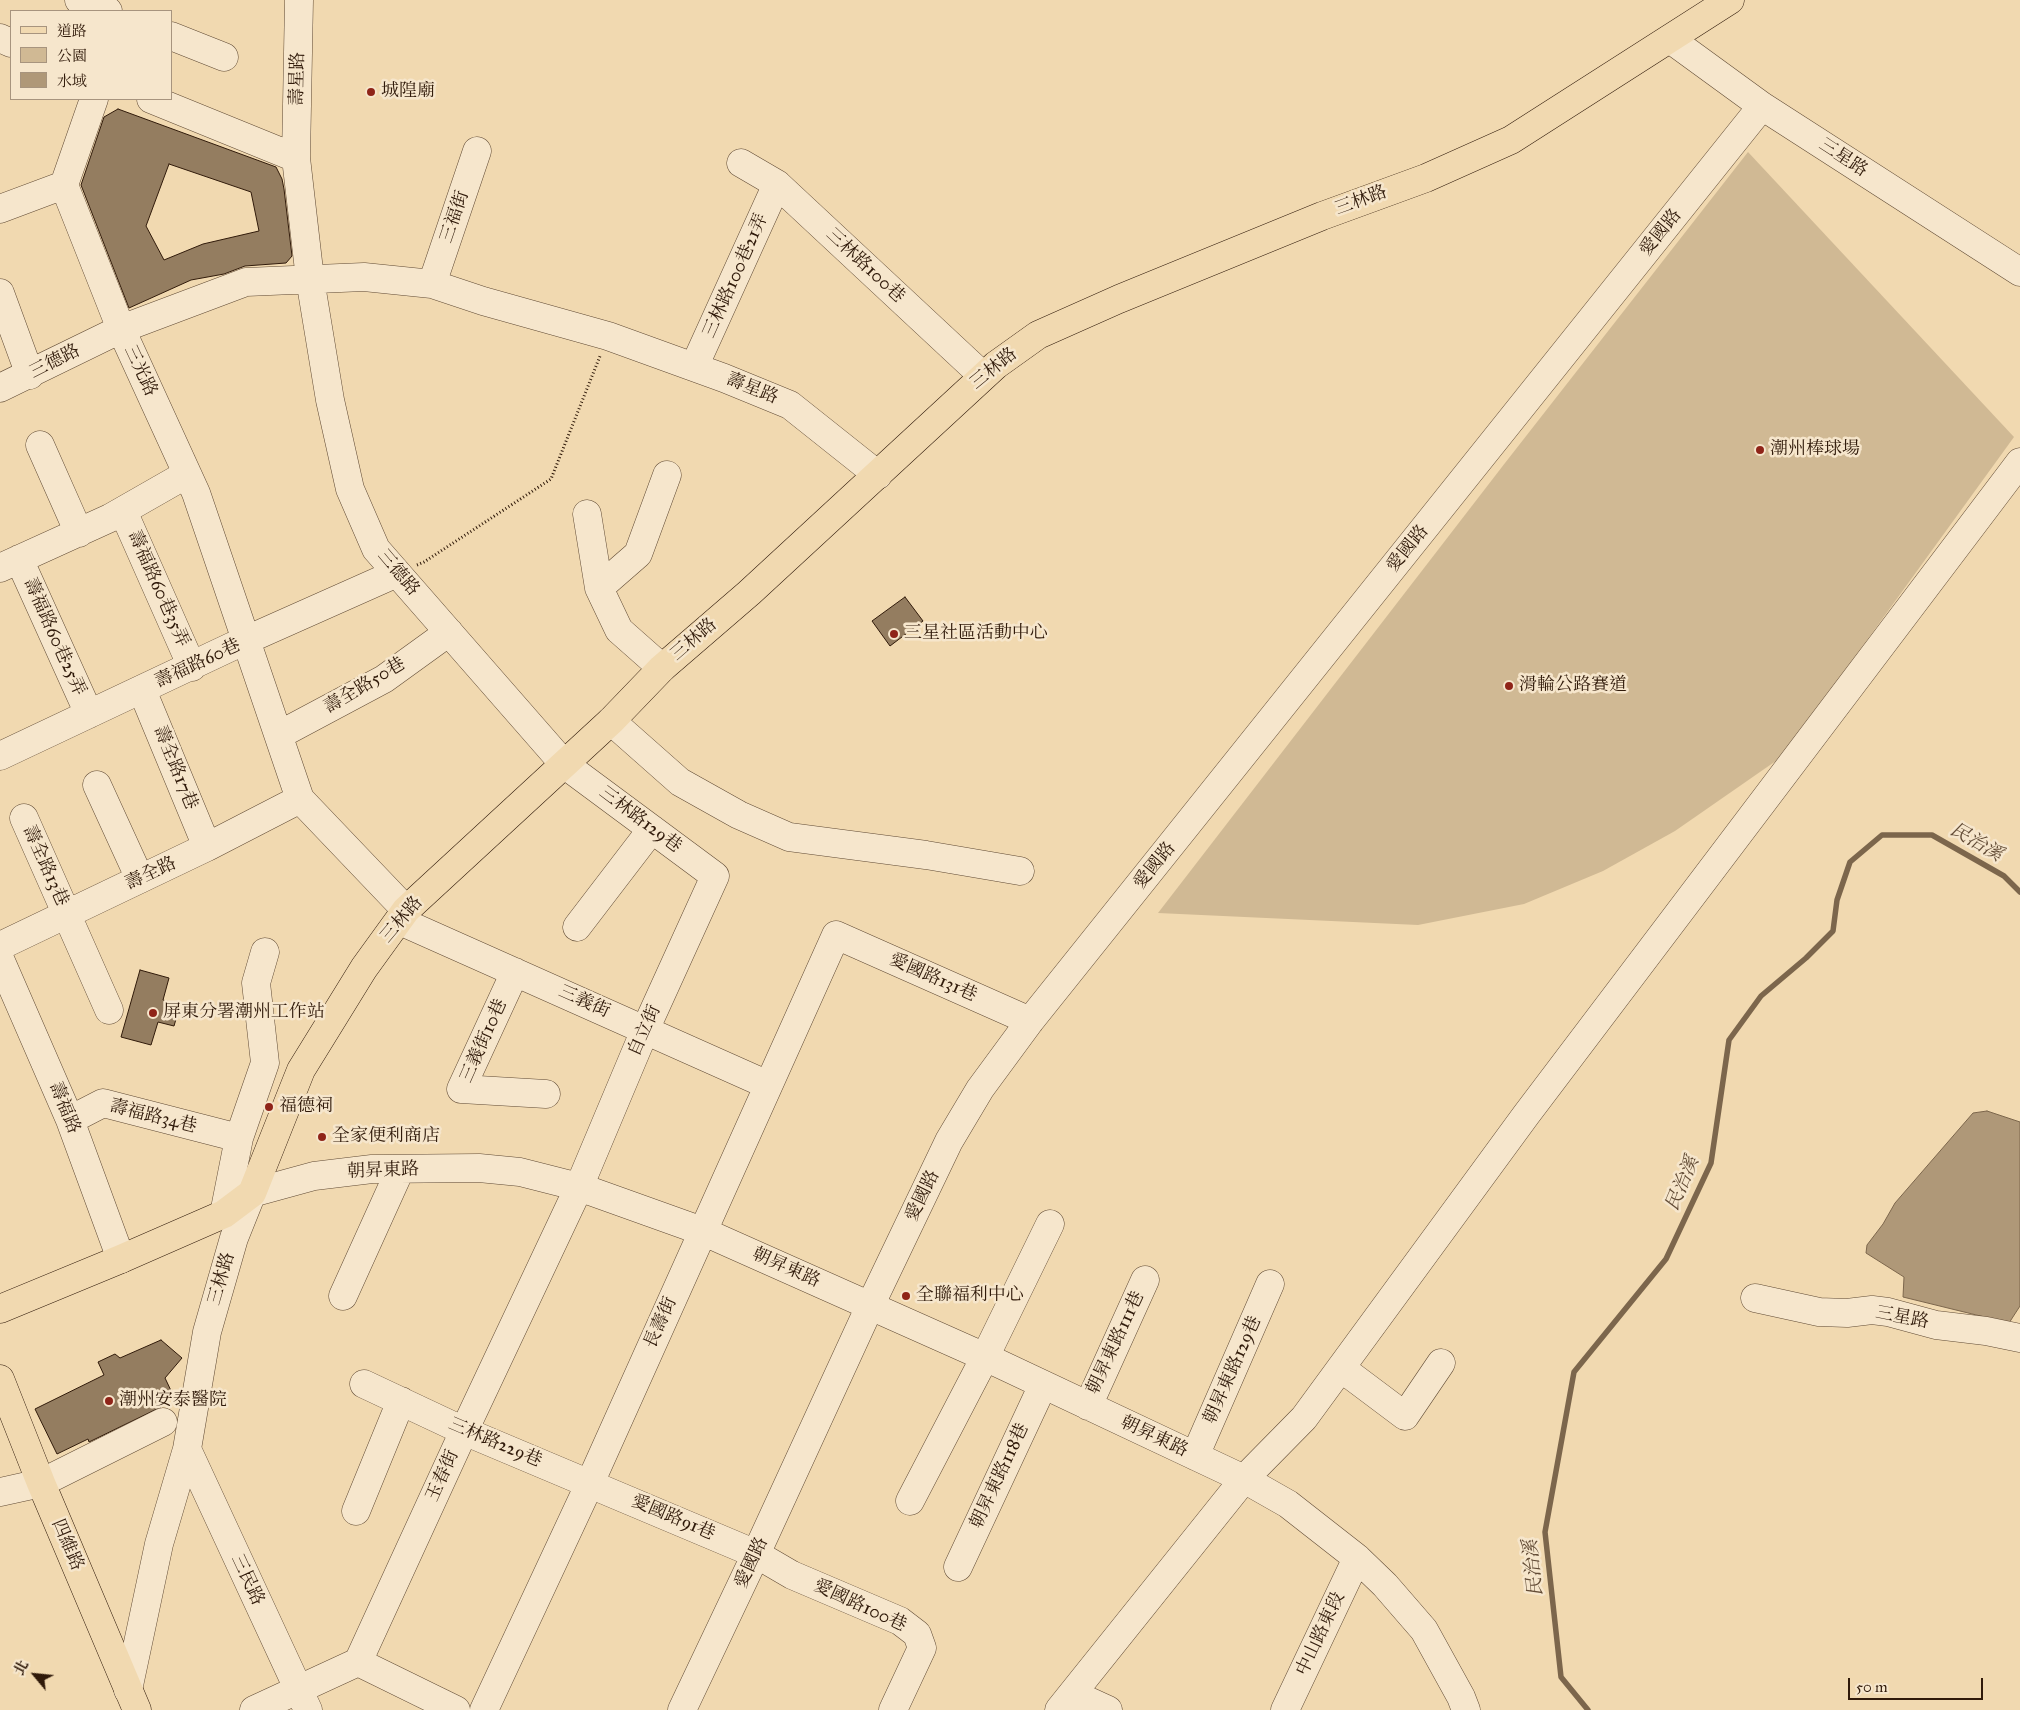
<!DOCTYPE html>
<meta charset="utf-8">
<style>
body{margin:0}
#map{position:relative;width:2020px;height:1710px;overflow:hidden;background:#f1d9b0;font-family:"IM FELL Great Primer","Noto Serif TC",serif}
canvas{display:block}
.legend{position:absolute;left:10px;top:10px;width:162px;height:90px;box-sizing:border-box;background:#f6e6cc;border:1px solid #a7947e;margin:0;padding:6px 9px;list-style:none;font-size:15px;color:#301a0a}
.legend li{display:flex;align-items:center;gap:10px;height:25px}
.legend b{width:25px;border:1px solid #a7947e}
.north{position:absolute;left:10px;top:1650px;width:50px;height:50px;-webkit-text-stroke:4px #f6e6cc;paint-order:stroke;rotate:298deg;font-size:14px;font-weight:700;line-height:20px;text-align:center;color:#301a0a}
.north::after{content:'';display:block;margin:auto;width:18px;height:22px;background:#301a0a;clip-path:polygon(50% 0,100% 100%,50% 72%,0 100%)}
.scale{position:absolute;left:1848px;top:1678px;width:135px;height:22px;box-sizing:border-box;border:2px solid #301a0a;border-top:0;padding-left:6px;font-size:15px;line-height:18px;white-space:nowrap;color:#301a0a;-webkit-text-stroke:4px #f6e6cc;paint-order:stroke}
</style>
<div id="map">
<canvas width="2020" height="1710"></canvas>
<ul class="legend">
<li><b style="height:6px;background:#f1d9b0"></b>道路</li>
<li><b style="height:14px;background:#d0b994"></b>公園</li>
<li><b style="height:14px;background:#af9878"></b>水域</li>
</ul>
<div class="north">北</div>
<div class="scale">50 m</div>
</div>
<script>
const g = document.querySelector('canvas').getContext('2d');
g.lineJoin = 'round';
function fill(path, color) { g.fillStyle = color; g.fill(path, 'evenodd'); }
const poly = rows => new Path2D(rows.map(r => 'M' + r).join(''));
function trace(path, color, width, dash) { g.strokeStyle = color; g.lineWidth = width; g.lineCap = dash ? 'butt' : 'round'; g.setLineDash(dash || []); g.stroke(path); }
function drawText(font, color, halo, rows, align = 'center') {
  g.font = font + ' "IM FELL Great Primer","Noto Serif TC",serif'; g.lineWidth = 5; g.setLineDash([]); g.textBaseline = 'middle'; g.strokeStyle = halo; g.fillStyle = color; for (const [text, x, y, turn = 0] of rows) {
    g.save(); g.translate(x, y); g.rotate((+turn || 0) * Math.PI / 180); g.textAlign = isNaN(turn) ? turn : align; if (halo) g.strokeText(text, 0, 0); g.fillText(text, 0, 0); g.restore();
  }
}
const green = poly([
 [1748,152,2014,437,1783,756,1675,831,1603,871,1524,904,1418,925,1158,913,1505,463]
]);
const water = poly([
 [1987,1111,2020,1122,2020,1306,2009,1323,1903,1297,1904,1277,1866,1253,1867,1245,1883,1224,1895,1203,1973,1113,1987,1111]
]);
const stream = poly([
 [1588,1710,1561,1677,1545,1532,1574,1372,1666,1259,1711,1163,1729,1040,1761,996,1806,958,1833,931,1837,900,1850,862,1882,835,1932,835,2004,876,2020,892]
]);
const building = poly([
 [118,109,276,167,282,179,284,189,292,256,286,263,245,266,224,274,191,280,129,308,81,185,104,117,118,109],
 [169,164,251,192,259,231,203,244,164,260,146,226,169,164],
 [905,597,923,621,890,646,872,621,905,597],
 [140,970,169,978,163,1000,180,1005,174,1026,158,1022,151,1045,121,1037,140,970],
 [161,1340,182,1358,165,1378,174,1397,160,1404,161,1407,89,1442,88,1439,57,1454,35,1409,104,1375,98,1362,115,1354,120,1358,161,1340]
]);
const path = poly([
 [417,565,424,562,551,479,600,356]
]);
const minor = poly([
 [79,0,108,11],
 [171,36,224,57],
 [0,38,11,43],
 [1670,39,1762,106,2020,272],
 [94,99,64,185,121,329,196,493,300,799,406,910],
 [151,99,296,158],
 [741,163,777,184,983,376],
 [0,209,64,185],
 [432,284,477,151],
 [0,293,30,375],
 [694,367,777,184],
 [0,388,121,329,246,282,364,277,432,284,483,301,608,336,724,378,790,405,878,475],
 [40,445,79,533],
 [123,511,192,667],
 [587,514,599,588,619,630,662,668],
 [19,559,89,714],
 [0,568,110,518,187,474],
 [599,588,638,554,667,475],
 [142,690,207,847],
 [611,721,680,782,739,815,789,837,926,855,1020,871],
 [279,735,384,679,449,632],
 [0,756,233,646,397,573],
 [97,785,140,879],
 [24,818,109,1010],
 [400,921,768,1085],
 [577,927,652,829],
 [0,946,207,847,300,799],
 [0,959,70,1120,121,1259],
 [515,972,461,1089,546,1094],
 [70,1120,103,1103,239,1138],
 [224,1214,239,1138,265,1063,256,983,265,952],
 [343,1296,400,1170],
 [1755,1298,1819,1312,1847,1313,1872,1310,1888,1312,1936,1325,1986,1331,2020,1338],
 [1341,1368,1405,1416,1441,1363],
 [364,1384,464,1431,756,1554,792,1575,900,1621,917,1634,922,1648,893,1710],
 [1088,1406,1145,1280],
 [187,1449,308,1710],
 [1195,1456,1270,1284],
 [0,1492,41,1483,163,1422],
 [910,1501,985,1357,1050,1224],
 [356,1511,401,1401],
 [958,1567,1043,1385],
 [358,1662,456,1710],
 [128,1690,159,1544,187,1449,207,1332,234,1238,252,1193,314,1176,372,1169,479,1168,520,1172,579,1187,702,1231,985,1357,1244,1479,1288,1504,1357,1558,1385,1585,1424,1630,1461,1697,1466,1710],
 [254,1710,358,1662,464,1431,579,1187,645,1030,715,876,564,764,376,549,350,489,330,400,310,279,296,158,299,0],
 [484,1710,590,1483,836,935,1030,1021],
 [682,1710,756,1554,870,1306,949,1141,980,1089,1030,1021,1762,106],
 [1059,1710,1244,1479,1304,1418,1526,1115,2020,462],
 [1066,1710,1073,1694,1108,1710],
 [1285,1710,1357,1558]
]);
const major = poly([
 [0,1309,121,1259,224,1214,252,1193,301,1070,364,968,406,910,611,721,662,668,749,593,996,365,1038,335,1119,299,1322,216,1426,178,1511,140,1730,0],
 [0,1379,41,1483,137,1710]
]);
const markers = [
 [371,92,5,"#8f2418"],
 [1760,450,5,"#8f2418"],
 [894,634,5,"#8f2418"],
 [1509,686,5,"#8f2418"],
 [153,1013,5,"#8f2418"],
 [269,1107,5,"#8f2418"],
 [322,1137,5,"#8f2418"],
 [906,1296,5,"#8f2418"],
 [109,1401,5,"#8f2418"]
];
const streetNames = [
 ["壽星路",298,79,-89],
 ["三星路",1843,158,33],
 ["三林路",1361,201,-20],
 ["三福街",455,217,-71],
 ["愛國路",1661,233,-51],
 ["三林路100巷",865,266,43],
 ["三林路100巷21弄",736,276,-66],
 ["三德路",55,362,-27],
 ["三林路",994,369,-39],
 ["三光路",140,371,65],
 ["壽星路",752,389,22],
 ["愛國路",1408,549,-51],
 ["三德路",398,573,50],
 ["壽福路60巷35弄",158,589,66],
 ["壽福路60巷25弄",54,637,66],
 ["三林路",694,640,-41],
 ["壽福路60巷",198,664,-25],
 ["壽全路50巷",365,686,-31],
 ["壽全路17巷",175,768,68],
 ["三林路129巷",640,820,37],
 ["壽全路13巷",45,866,66],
 ["愛國路",1155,866,-51],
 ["壽全路",151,874,-25],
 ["三林路",402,920,-50],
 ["愛國路131巷",933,978,24],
 ["三義街",584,1002,24],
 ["自立街",645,1031,-66],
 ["三義街10巷",484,1041,-66],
 ["壽福路",64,1108,68],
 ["壽福路34巷",153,1117,14],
 ["朝昇東路",383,1171,-2],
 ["愛國路",923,1196,-64],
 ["朝昇東路",786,1268,24],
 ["三林路",222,1279,-74],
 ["三星路",1902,1318,11],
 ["長壽街",661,1323,-66],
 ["朝昇東路111巷",1116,1343,-65],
 ["朝昇東路129巷",1233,1370,-66],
 ["朝昇東路",1154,1437,25],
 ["三林路229巷",495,1443,23],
 ["玉春街",443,1476,-66],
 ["朝昇東路118巷",1000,1476,-65],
 ["愛國路91巷",673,1518,23],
 ["四維路",67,1545,67],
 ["愛國路",752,1563,-65],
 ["三民路",247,1580,65],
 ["愛國路100巷",860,1606,25],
 ["中山路東段",1321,1634,-65]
];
const poiNames = [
 ["城隍廟",381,92],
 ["潮州棒球場",1770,450],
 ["三星社區活動中心",904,634],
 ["滑輪公路賽道",1519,686],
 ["屏東分署潮州工作站",163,1013],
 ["福德祠",279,1107],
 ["全家便利商店",332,1137],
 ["全聯福利中心",916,1296],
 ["潮州安泰醫院",119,1401]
];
const waterNames = [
 ["民治溪",1976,843,30],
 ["民治溪",1683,1184,-67],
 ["民治溪",1534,1568,-96]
];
fill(green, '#d0b994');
fill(water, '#af9878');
trace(water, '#7c664c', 1);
trace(stream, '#7c664c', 5.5);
fill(building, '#947d60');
trace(building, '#301a0a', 1);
trace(minor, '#604a34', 29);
trace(major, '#301a0a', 29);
trace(path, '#301a0a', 3, [1, 2.5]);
trace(minor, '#f6e6cc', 28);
trace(major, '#f1d9b0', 28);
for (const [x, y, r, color] of markers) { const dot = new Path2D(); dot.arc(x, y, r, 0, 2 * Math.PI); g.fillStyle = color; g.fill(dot); trace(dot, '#f6e6cc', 2); }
drawText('18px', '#301a0a', '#f6e6cc', streetNames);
drawText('18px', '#301a0a', '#f6e6cc', poiNames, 'left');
drawText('italic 19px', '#634c36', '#f6e6cc', waterNames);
</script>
